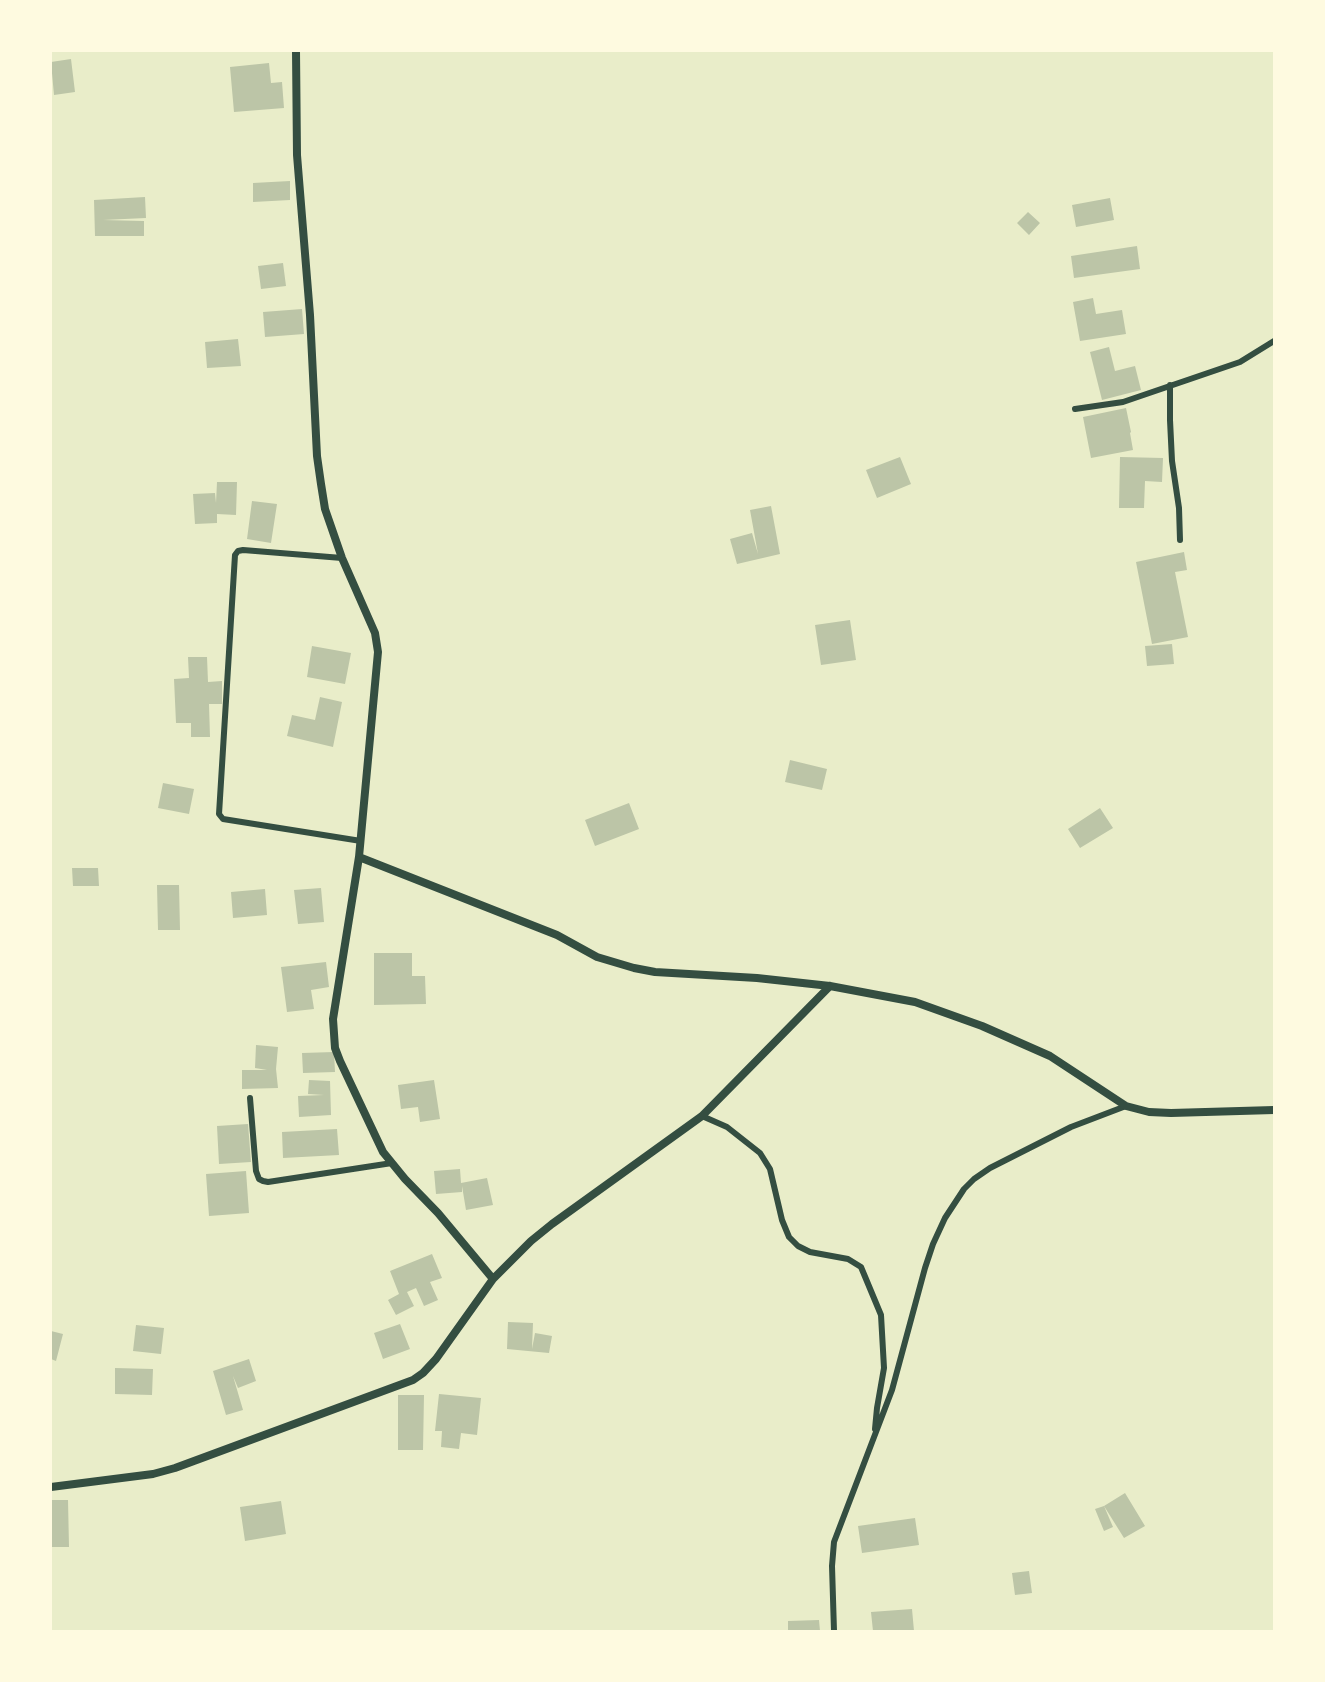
<!DOCTYPE html>
<style>
body{margin:0}
#map{position:relative;width:1325px;height:1682px;overflow:hidden;background:#e9edc9;font-family:"DejaVu Sans",sans-serif}
canvas{display:block}
.frame{position:absolute;inset:0;border:52px solid #fefae0;pointer-events:none}
</style>
<div id="map">
<canvas width="1325" height="1682"></canvas>
<div class="frame"></div>
</div>
<script>
const g = document.querySelector('canvas').getContext('2d');
g.lineJoin = 'round';
function fill(path, color) { g.fillStyle = color; g.fill(path, 'evenodd'); }
const poly = rows => new Path2D(rows.map(r => 'M' + r).join(''));
function trace(path, color, width, dash) { g.strokeStyle = color; g.lineWidth = width; g.lineCap = dash ? 'butt' : 'round'; g.setLineDash(dash || []); g.stroke(path); }
const building = poly([
 [71,59,75,92,54,95,51,62],
 [269,63,271,83,282,82,284,108,234,112,230,67],
 [290,181,290,200,253,202,253,183],
 [145,197,146,218,103,220,144,221,144,236,95,236,94,200],
 [1110,198,1114,220,1076,227,1072,205],
 [1028,212,1040,223,1029,235,1017,223],
 [1137,246,1140,269,1074,278,1071,256],
 [283,263,286,286,261,289,258,266],
 [1093,298,1096,314,1122,310,1126,334,1080,341,1073,302],
 [302,309,304,334,265,337,263,312],
 [238,339,241,366,207,368,205,342],
 [1109,347,1115,371,1135,366,1141,390,1102,400,1090,352],
 [1126,408,1131,432,1130,433,1133,450,1091,458,1083,417],
 [900,457,911,484,877,498,866,470],
 [1120,457,1163,458,1162,482,1145,481,1144,508,1119,508],
 [217,482,237,482,236,515,217,514,217,523,195,524,193,494,215,493,216,503],
 [252,501,277,504,271,543,247,539],
 [771,506,780,554,737,564,730,539,752,533,758,554,750,510],
 [1184,552,1187,570,1175,572,1188,637,1152,644,1136,562],
 [850,620,856,660,821,665,815,625],
 [1172,644,1174,664,1147,666,1145,646],
 [312,646,351,653,345,684,307,677],
 [188,657,207,657,208,682,222,681,222,704,209,704,210,737,191,737,191,723,176,723,174,679,189,678],
 [320,697,342,702,333,747,287,736,292,715,315,720],
 [790,760,827,769,822,790,785,782],
 [163,783,194,789,189,814,158,808],
 [629,803,639,829,595,846,585,820],
 [1100,808,1113,828,1080,848,1068,829],
 [72,868,98,868,99,886,73,886],
 [157,885,179,885,180,930,158,930],
 [321,888,324,922,298,924,294,890],
 [265,889,267,915,233,918,231,892],
 [374,953,412,953,412,976,425,976,426,1004,374,1005],
 [326,962,329,987,311,990,314,1009,287,1012,281,967],
 [256,1045,278,1047,276,1069,278,1088,242,1089,242,1070,267,1070,255,1068],
 [334,1052,335,1072,303,1073,302,1053],
 [309,1080,330,1081,331,1115,299,1117,298,1096,324,1095,308,1094],
 [434,1080,440,1119,420,1122,418,1107,401,1109,398,1085],
 [248,1124,251,1162,219,1164,217,1126],
 [337,1129,339,1155,283,1158,282,1132],
 [460,1169,461,1183,487,1178,493,1205,466,1210,462,1186,462,1192,436,1194,434,1171],
 [246,1171,249,1213,209,1216,206,1174],
 [432,1254,442,1278,430,1282,438,1300,424,1306,416,1288,407,1292,414,1306,396,1315,388,1300,399,1294,390,1271],
 [508,1322,533,1323,532,1349,535,1333,552,1336,549,1353,507,1349],
 [400,1324,410,1349,383,1359,374,1333],
 [136,1325,164,1328,161,1354,133,1351],
 [51,1331,63,1334,56,1361,51,1359],
 [249,1359,256,1381,238,1388,233,1376,243,1410,226,1415,213,1371],
 [115,1368,153,1369,152,1395,115,1394],
 [439,1394,481,1398,477,1435,461,1433,459,1449,441,1447,442,1431,435,1431],
 [398,1395,424,1395,423,1450,398,1450],
 [1125,1493,1145,1526,1124,1538,1104,1506],
 [51,1500,68,1500,69,1547,51,1547],
 [281,1501,286,1534,245,1541,240,1507],
 [1104,1506,1113,1527,1104,1531,1095,1509],
 [915,1518,919,1545,862,1553,858,1526],
 [1029,1571,1032,1593,1015,1595,1012,1573],
 [912,1609,914,1631,873,1631,871,1612],
 [819,1620,820,1631,788,1631,788,1621]
]);
const minor = poly([
 [1170,385,1170,420,1172,461,1179,508,1180,540],
 [1075,409,1123,402,1240,362,1274,341],
 [342,558,243,550,238,551,235,555,219,814,223,819,361,841],
 [250,1098,256,1171,259,1179,263,1181,268,1182,392,1163],
 [702,1116,727,1127,760,1153,770,1169,782,1220,789,1237,798,1246,810,1252,848,1259,861,1267,881,1315,884,1368,877,1408,875,1429],
 [834,1631,832,1566,834,1542,892,1390,925,1268,933,1244,945,1218,964,1189,974,1179,990,1168,1071,1127,1126,1106]
]);
const tertiary = poly([
 [359,857,557,935,597,957,634,968,655,972,757,978,830,986,915,1002,982,1026,1050,1056,1126,1106,1149,1112,1171,1113,1274,1110],
 [493,1279,531,1241,552,1224,702,1116,830,986],
 [51,1487,153,1474,175,1468,413,1380,423,1373,436,1359,493,1279,438,1213,405,1179,383,1152,340,1061,335,1048,333,1019,359,857,378,652,375,633,342,558,325,509,321,484,317,456,310,315,297,155,296,51]
]);
fill(building, '#bcc5a7');
trace(minor, '#344e41', 6);
trace(tertiary, '#344e41', 8);
</script>
